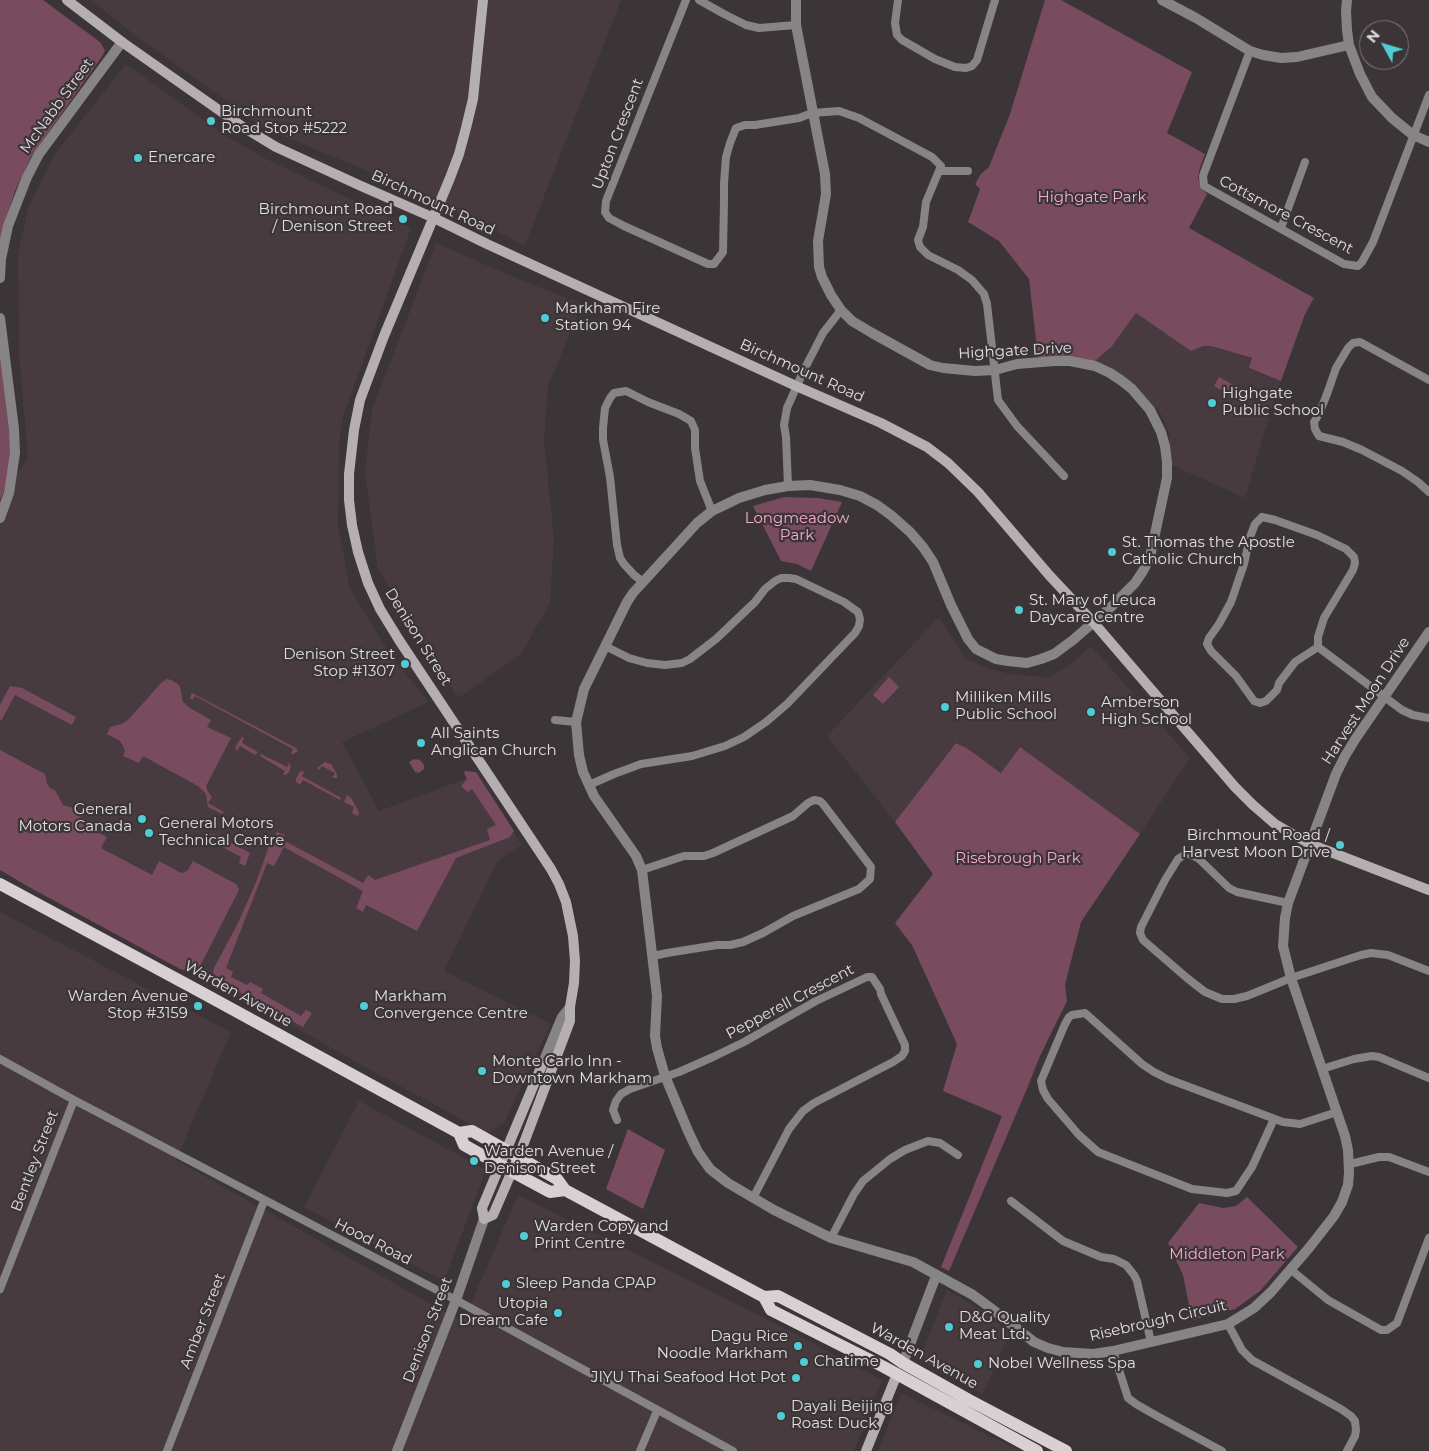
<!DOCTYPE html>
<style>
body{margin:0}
#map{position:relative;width:1429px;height:1451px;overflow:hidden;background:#3b3537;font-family:Montserrat,sans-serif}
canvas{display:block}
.north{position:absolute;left:1359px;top:20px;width:50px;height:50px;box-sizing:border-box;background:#3b3537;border:1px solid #7d787a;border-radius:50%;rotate:309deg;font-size:14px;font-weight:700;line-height:20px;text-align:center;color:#e1dcde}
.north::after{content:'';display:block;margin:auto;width:18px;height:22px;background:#51ccd5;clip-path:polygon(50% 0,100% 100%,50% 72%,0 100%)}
</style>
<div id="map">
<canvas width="1429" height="1451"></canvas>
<div class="north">N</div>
</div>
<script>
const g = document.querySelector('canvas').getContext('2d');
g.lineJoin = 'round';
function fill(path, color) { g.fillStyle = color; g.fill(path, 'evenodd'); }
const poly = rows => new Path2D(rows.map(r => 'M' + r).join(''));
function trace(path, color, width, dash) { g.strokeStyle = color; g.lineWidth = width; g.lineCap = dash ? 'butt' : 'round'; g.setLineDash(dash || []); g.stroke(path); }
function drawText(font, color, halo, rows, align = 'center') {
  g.font = font + ' Montserrat,sans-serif'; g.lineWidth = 4.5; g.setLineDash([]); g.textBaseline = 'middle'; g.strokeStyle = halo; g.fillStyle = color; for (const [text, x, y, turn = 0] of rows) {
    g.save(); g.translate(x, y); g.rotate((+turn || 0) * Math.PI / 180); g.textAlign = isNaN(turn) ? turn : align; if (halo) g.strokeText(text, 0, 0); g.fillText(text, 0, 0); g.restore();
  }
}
const built = poly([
 [91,0,621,0,525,245,392,181,266,129,136,36],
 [126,64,223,134,264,158,411,228,343,417,339,446,338,526,350,589,392,657,429,702,342,742,379,811,476,775,522,845,498,860,444,971,551,1024,504,1123,487,1133,365,1067,0,860,0,500,6,486,28,459,19,353,18,254,28,208,55,154],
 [436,243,518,279,582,304,548,386,544,439,554,539,550,603,521,654,458,698,378,569,365,473,372,410],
 [1136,313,1163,332,1203,346,1211,346,1252,359,1249,369,1281,381,1271,410,1245,498,1172,465,1169,442,1170,435,1159,410,1155,408,1137,388,1125,377,1094,362,1112,346],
 [939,617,965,658,987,668,1010,674,1048,677,1067,667,1091,646,1190,758,1140,834,1020,747,1002,773,968,749,956,743,895,822,827,736],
 [0,912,231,1032,176,1160,463,1322,518,1195,788,1330,882,1380,854,1451,0,1451],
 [359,1101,486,1170,444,1281,304,1207],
 [947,1290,981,1310,1010,1332,983,1394,919,1360],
 [901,1393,1008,1445,1020,1451,878,1451]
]);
const green = poly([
 [0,0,43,0,100,42,105,50,103,55,31,157,15,191,4,225,0,244],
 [1045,0,1061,0,1192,72,1167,133,1205,154,1200,167,1198,177,1201,188,1207,194,1189,228,1314,298,1305,314,1281,381,1249,368,1252,358,1211,346,1203,346,1191,351,1136,313,1112,346,1094,362,1086,359,1065,356,1038,357,1029,279,999,241,968,222,980,189,975,184,981,174,989,167,1010,114],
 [0,356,11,443,9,467,6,486,0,500],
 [1219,377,1235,386,1230,395,1214,386],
 [784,497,818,498,842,502,811,571,797,564,781,561,753,506],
 [889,677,899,687,883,704,873,695],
 [167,679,171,680,178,684,180,687,183,702,190,708,211,720,207,727,231,738,206,786,208,792,212,797,208,803,224,812,222,814,208,807,206,794,198,786,143,756,139,763,123,756,125,751,123,746,120,741,107,734,110,727,122,724,128,720,162,682],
 [10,686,22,688,76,717,72,725,15,695,1,721,0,719,0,705],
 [192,693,296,748,298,751,293,754,291,754,293,749,195,696,192,700,190,698],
 [242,737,244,738,242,743,258,752,255,755,240,746,237,751,235,747],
 [956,743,968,749,1001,773,1020,747,1140,834,1081,922,1065,985,1067,1001,1040,1056,1026,1091,949,1271,941,1267,1002,1116,943,1091,957,1044,912,945,895,923,933,874,895,822],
 [0,750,45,774,47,784,51,789,55,790,63,805,76,809,83,821,92,825,97,832,107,837,101,848,152,875,159,861,181,873,185,872,188,870,193,861,236,884,239,889,238,892,199,968,194,972,190,972,180,969,29,887,0,870],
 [261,754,287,767,289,763,291,767,289,772,286,775,283,775,285,771,260,756],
 [414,759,420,760,424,765,424,769,419,773,415,772,409,762],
 [325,762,331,764,337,774,337,778,332,778,335,773,322,766,319,770,317,768],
 [302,771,304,771,302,776,341,798,340,800,303,780,300,785,296,782,296,779,299,773],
 [465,771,476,772,514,831,510,837,456,858,417,931,366,905,363,912,356,908,363,891,284,847,274,866,267,863,226,968,233,972,231,977,247,985,250,982,263,989,261,993,301,1016,306,1010,312,1013,303,1027,214,978,213,973,214,968,238,923,257,880,269,846,277,832,285,835,283,840,363,883,368,875,375,880,490,840,487,829,496,825,472,789,468,792,461,786,467,779,464,773],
 [347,795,351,798,359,812,358,816,352,813,354,807,344,802],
 [214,834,250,853,245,866,239,863,241,857,205,838,208,835],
 [628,1129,665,1150,643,1209,606,1189],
 [1247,1197,1298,1247,1260,1291,1235,1309,1192,1320,1183,1275,1168,1243,1199,1203,1223,1208,1236,1206]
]);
const minor = poly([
 [686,0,606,201,605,212,609,218,624,226,708,264,714,264,723,252,724,201,724,183,726,157,730,143,736,128,745,125,755,125,799,118,812,113,839,111,859,118,932,157,941,166,926,202,923,227,918,240,920,247,928,255,958,270,972,280,984,294,987,304,998,400,1017,426,1064,476],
 [699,0,724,14,746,25,759,28,796,25],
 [898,0,895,23,897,35,902,40,935,59,955,67,966,68,972,66,977,60,995,0],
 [1250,51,1204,173,1203,176,1204,186,1344,264,1358,266,1362,262,1373,242,1429,95],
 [940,171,968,171],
 [1281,228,1305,162],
 [1429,380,1360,342,1353,343,1348,348,1336,368,1327,394,1319,414,1314,422,1315,429,1319,436,1343,442,1362,450,1402,471,1418,482,1429,492],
 [788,486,786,437,784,425,787,408,804,370,823,333,841,310],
 [1262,517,1275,520,1317,535,1346,549,1354,557,1355,563,1353,570,1324,618,1318,637,1318,647,1295,662,1279,683,1277,690,1266,701,1260,703,1254,701,1236,676,1211,651,1207,644,1209,638,1219,624,1231,602,1244,564,1250,537,1255,524,1262,517],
 [643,582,634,575,624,564,620,558,617,545,610,477,603,440,603,428,605,408,610,398,614,393,626,391,648,402,679,414,691,421,695,430,695,448,700,481,712,511],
 [1318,647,1402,710,1413,715,1429,718],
 [555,720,576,722],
 [589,785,614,774,641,764,692,756,725,746,744,737,766,722,787,704,855,633,859,626,860,619,858,612,844,602,796,579,789,578,781,578,775,581,765,589,755,602,716,639,690,659,682,663,665,665,647,663,629,658,605,646],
 [642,870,684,856,704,856,713,853,793,816,808,803,814,800,820,801,823,804,871,867,870,879,859,889,793,916,763,933,743,942,730,945,717,945,667,953,653,956],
 [1288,903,1237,892,1229,888,1198,858,1187,853,1178,859,1165,880,1141,927,1140,933,1143,940,1187,978,1205,992,1222,999,1234,999,1247,996,1291,978,1361,955,1371,953,1388,955,1429,971],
 [0,1059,74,1100,456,1300,733,1451],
 [1322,1069,1354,1059,1372,1056,1379,1057,1429,1078],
 [1274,1119,1252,1167,1236,1191,1227,1193,1192,1189,1098,1152,1079,1135,1048,1099,1043,1090,1041,1081,1065,1024,1069,1017,1072,1015,1085,1013,1142,1064,1154,1072,1168,1079,1283,1122,1300,1124,1337,1112],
 [617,1120,613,1110,616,1101,621,1094,630,1089,679,1072,713,1057,744,1042,816,1001,867,977,872,977,880,989,881,994,905,1045,905,1051,902,1056,893,1062,814,1103,803,1111,789,1129,753,1198],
 [1350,1164,1379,1157,1389,1157,1429,1172],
 [1011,1201,1063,1241,1101,1257,1114,1259,1126,1265,1134,1275,1137,1281,1151,1342],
 [831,1238,854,1194,863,1181,890,1159,905,1150,928,1141,940,1143,958,1155],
 [1290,1269,1328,1300,1381,1330,1387,1330,1397,1323,1429,1238],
 [0,1289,74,1100],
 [1228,1324,1242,1350,1252,1360,1341,1409,1351,1416,1355,1421,1356,1430,1355,1436,1347,1451],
 [1113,1351,1128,1398,1136,1404,1157,1416,1222,1451],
 [167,1451,264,1201],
 [640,1451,657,1411]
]);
const tertiary = poly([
 [796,0,796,25,825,174,826,194,818,241,819,267,822,277,831,295,841,310,852,321,872,333,930,365,943,368,975,371,995,370,1017,364,1054,361,1070,361,1095,366,1110,373,1122,381,1132,389,1150,410,1161,432,1165,446,1167,462,1167,478,1150,557,1143,571,1135,583,1111,607,1073,640,1054,654,1041,659,1027,663,1008,661,996,659,976,649,968,639,951,605,933,562,923,547,910,532,892,516,877,505,860,496,840,490,810,485,788,486,765,490,739,498,712,511,697,523,633,593,627,602,584,689,576,722,579,755,583,772,594,796,636,856,642,870,657,996,655,1036,657,1048,665,1076,688,1131,698,1152,710,1169,728,1183,774,1210,831,1238,913,1262,973,1295,988,1306,1034,1342,1048,1348,1063,1352,1093,1354,1113,1351,1228,1324,1254,1308,1271,1292,1309,1248,1334,1216,1342,1202,1348,1185,1349,1173,1348,1150,1345,1136,1291,978,1283,946,1285,918,1288,903,1336,774,1345,756,1356,738,1429,632],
 [1162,0,1196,18,1250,51,1263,55,1281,58,1297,57,1349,45],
 [1347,0,1346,11,1347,30,1349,45,1360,74,1372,97,1392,118,1413,135,1429,142],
 [0,278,1,259,8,226,27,177,39,154,122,42],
 [0,318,14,429,15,453,9,493,0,518],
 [542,1065,562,1017,570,1007],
 [903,1363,936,1276],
 [397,1451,456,1300,484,1219]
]);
const secondary = poly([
 [67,0,122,42,243,127,276,147,361,186,434,218,487,244,796,386,881,423,927,447,948,463,978,492,1049,575,1094,623,1235,787,1253,805,1275,824,1310,844,1429,890],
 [483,0,473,99,466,128,459,154,450,178,384,336,360,400,354,430,349,474,349,500,352,525,358,552,368,583,380,609,399,640,551,869,559,884,566,902,573,936,575,961,574,983,570,1007,570,1021,522,1148,493,1215,484,1219,482,1208,542,1065],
 [866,1451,897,1374]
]);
const primary = poly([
 [0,884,199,991,459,1133,464,1145,511,1171,550,1192,565,1190],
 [459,1133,472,1131,557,1179,565,1190,764,1297,778,1296,890,1354,903,1363,969,1400,1066,1451],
 [764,1297,771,1310,884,1367,1037,1451]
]);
const markers = [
 [211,121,5,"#51ccd5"],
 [138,158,5,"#51ccd5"],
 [403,219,5,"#51ccd5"],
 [545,318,5,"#51ccd5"],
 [1212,403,5,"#51ccd5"],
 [1112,552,5,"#51ccd5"],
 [1019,610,5,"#51ccd5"],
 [405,664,5,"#51ccd5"],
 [945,707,5,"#51ccd5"],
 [1091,712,5,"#51ccd5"],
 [421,743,5,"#51ccd5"],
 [142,819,5,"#51ccd5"],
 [149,833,5,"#51ccd5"],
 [1340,845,5,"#51ccd5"],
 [198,1006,5,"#51ccd5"],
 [364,1006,5,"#51ccd5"],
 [482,1071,5,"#51ccd5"],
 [474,1161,5,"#51ccd5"],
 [524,1236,5,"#51ccd5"],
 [506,1284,5,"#51ccd5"],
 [558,1313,5,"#51ccd5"],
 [949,1327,5,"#51ccd5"],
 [798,1346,5,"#51ccd5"],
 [804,1362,5,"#51ccd5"],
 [978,1364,5,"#51ccd5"],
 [796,1378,5,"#51ccd5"],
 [781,1416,5,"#51ccd5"]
];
const streetNames = [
 ["McNabb Street",57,106,-54],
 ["Upton Crescent",618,134,-69],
 ["Birchmount Road",433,203,25],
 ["Cottsmore Crescent",1286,215,28],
 ["Highgate Drive",1015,351,-3],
 ["Birchmount Road",802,371,24],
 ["Denison Street",418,637,58],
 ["Harvest Moon Drive",1366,701,-57],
 ["Warden Avenue",238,994,29],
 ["Pepperell Crescent",790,1002,-28],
 ["Bentley Street",35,1161,-69],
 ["Hood Road",373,1242,27],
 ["Amber Street",203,1321,-69],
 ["Risebrough Circuit",1158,1321,-13],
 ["Denison Street",428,1330,-69],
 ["Warden Avenue",924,1356,29]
];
const poiNames = [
 ["Birchmount",221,112],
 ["Road Stop #5222",221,129],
 ["Enercare",148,158],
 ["Birchmount Road",393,210,"right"],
 ["/ Denison Street",393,227,"right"],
 ["Markham Fire",555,309],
 ["Station 94",555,326],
 ["Highgate",1222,394],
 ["Public School",1222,411],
 ["St. Thomas the Apostle",1122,543],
 ["Catholic Church",1122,560],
 ["St. Mary of Leuca",1029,601],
 ["Daycare Centre",1029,618],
 ["Denison Street",395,655,"right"],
 ["Stop #1307",395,672,"right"],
 ["Milliken Mills",955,698],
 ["Public School",955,715],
 ["Amberson",1101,703],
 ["High School",1101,720],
 ["All Saints",431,734],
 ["Anglican Church",431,751],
 ["General",132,810,"right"],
 ["Motors Canada",132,827,"right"],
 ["General Motors",159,824],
 ["Technical Centre",159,841],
 ["Birchmount Road /",1330,836,"right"],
 ["Harvest Moon Drive",1330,853,"right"],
 ["Warden Avenue",188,997,"right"],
 ["Stop #3159",188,1014,"right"],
 ["Markham",374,997],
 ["Convergence Centre",374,1014],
 ["Monte Carlo Inn -",492,1062],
 ["Downtown Markham",492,1079],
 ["Warden Avenue /",484,1152],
 ["Denison Street",484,1169],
 ["Warden Copy and",534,1227],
 ["Print Centre",534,1244],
 ["Sleep Panda CPAP",516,1284],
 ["Utopia",548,1304,"right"],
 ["Dream Cafe",548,1321,"right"],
 ["D&G Quality",959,1318],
 ["Meat Ltd.",959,1335],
 ["Dagu Rice",788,1337,"right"],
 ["Noodle Markham",788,1354,"right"],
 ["Chatime",814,1362],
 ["Nobel Wellness Spa",988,1364],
 ["JIYU Thai Seafood Hot Pot",786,1378,"right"],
 ["Dayali Beijing",791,1407],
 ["Roast Duck",791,1424]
];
const parkNames = [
 ["Highgate Park",1092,198],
 ["Longmeadow",797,519],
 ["Park",797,536],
 ["Risebrough Park",1018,859],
 ["Middleton Park",1227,1255]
];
fill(built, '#483b40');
fill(green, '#794b5f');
trace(minor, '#878485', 8);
trace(tertiary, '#878485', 10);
trace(secondary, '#b5afb1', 10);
trace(primary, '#d8d0d3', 12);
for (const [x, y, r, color] of markers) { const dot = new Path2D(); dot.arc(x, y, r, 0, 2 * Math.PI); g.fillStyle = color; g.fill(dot); trace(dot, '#3b3537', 2); }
drawText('15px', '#e1dcde', '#3b3537', streetNames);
drawText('15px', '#e1dcde', '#3b3537', poiNames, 'left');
drawText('15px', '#faabcd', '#3b3537', parkNames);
</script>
